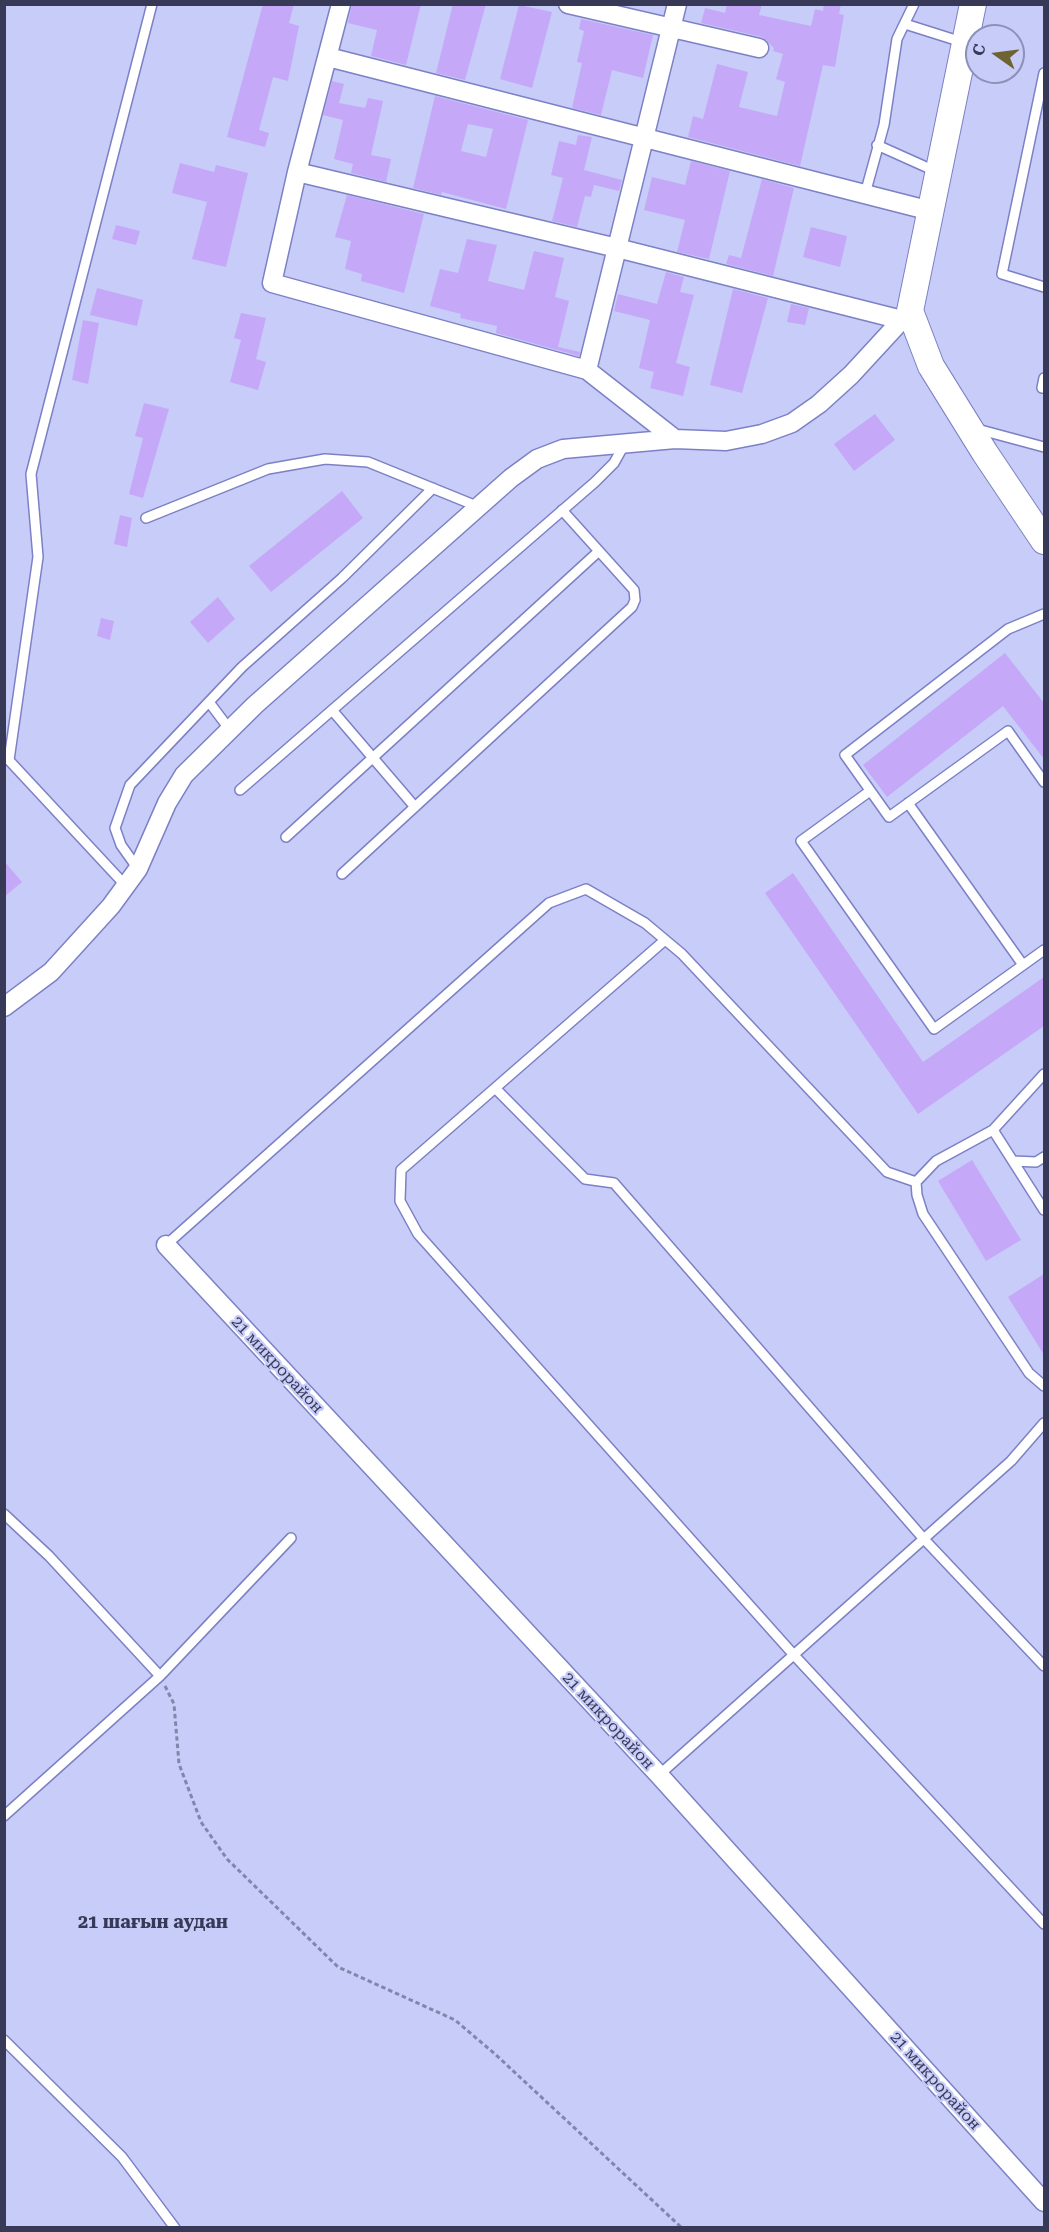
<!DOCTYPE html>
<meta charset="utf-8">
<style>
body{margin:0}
#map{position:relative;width:1049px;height:2232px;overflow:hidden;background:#c7ccf8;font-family:"Roboto Serif",serif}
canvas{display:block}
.frame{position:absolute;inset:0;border:6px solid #373957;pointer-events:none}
.north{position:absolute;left:965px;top:24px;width:60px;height:60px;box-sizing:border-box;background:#c7ccf8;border:2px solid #8d91b8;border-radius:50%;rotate:284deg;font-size:16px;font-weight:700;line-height:24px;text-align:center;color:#373957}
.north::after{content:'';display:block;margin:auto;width:21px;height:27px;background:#6d6431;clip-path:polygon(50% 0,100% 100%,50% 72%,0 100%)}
</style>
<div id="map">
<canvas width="1049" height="2232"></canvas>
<div class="frame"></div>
<div class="north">С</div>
</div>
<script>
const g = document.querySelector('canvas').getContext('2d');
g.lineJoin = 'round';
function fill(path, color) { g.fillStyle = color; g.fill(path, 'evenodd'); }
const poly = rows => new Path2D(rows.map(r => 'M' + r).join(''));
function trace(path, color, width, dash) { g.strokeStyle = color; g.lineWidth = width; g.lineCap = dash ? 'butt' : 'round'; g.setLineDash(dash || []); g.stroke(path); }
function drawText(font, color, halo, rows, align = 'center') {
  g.font = font + ' "Roboto Serif",serif'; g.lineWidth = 4.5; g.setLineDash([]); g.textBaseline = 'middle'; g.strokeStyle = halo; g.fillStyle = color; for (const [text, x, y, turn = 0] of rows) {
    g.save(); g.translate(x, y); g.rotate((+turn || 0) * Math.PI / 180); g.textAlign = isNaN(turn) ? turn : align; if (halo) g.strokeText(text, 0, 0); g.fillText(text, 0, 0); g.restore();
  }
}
const building = poly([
 [263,4,294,4,289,23,299,26,288,81,273,77,259,130,269,133,265,147,227,137],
 [352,4,421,4,406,65,371,56,377,30,348,23],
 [453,4,486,4,465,80,436,73],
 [727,4,762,4,759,15,811,26,815,9,823,11,824,4,841,4,839,14,844,15,835,67,823,65,800,166,688,137,693,116,703,119,717,64,748,72,739,107,777,116,785,82,776,79,783,54,773,51,774,48,762,37,701,23,705,8,725,13],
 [519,5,552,12,532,88,500,79],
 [581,19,653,35,643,78,612,70,601,115,572,108,582,63,577,62,584,31,579,29],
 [332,81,344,84,339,103,365,108,368,98,383,101,371,155,391,159,386,182,351,173,353,164,334,159,343,120,323,115],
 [435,96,528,120,506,209,442,192,441,195,413,188],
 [468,124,493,129,486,157,461,151],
 [578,135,592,137,584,170,622,180,619,191,594,185,591,197,585,196,577,227,552,221,563,178,551,175,559,141,576,145],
 [691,161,730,171,709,259,677,252,685,220,644,210,652,177,685,185],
 [180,163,214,172,216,165,248,173,226,267,192,259,207,202,172,193],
 [762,179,794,188,773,276,726,264,729,255,741,258],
 [347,195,424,214,404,293,361,281,362,274,345,269,351,241,335,237],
 [116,225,140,231,136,245,112,239],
 [811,227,847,236,840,267,803,257],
 [467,239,497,245,488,281,524,290,534,251,564,258,555,297,569,301,558,347,580,352,579,356,496,333,497,326,460,318,461,314,430,306,440,269,458,273],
 [666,272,684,277,680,292,694,295,676,363,690,367,683,396,650,388,654,372,639,368,650,320,614,311,618,294,657,304],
 [97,288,143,300,137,326,90,315],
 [733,289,768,298,742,393,710,385],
 [791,304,809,308,805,325,787,322],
 [241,313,266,318,256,359,266,362,258,390,230,382,241,340,234,338],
 [83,320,99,323,88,384,72,380],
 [144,403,169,409,143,498,129,494,143,438,135,436],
 [875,414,895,440,854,471,834,444],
 [342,491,363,518,271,592,249,566],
 [120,515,132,518,127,547,114,544],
 [218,597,235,619,208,643,190,622],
 [101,618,114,621,110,640,97,636],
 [1005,653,1044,703,1044,759,1003,706,887,797,863,765],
 [4,861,22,882,4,897],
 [793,873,923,1062,1044,977,1044,1026,918,1114,765,893],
 [972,1160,1021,1240,986,1261,938,1181],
 [1044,1274,1044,1355,1008,1297]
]);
const path = poly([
 [165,1686,174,1704,179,1764,201,1822,227,1859,338,1967,455,2020,495,2054,682,2228]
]);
const lane = poly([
 [905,24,962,42],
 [1044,73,1002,274,1044,287],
 [877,145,935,171],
 [865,194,884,125,897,39,914,4],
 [1044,378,1042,388,1044,388],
 [977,429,1044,447],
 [146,518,268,469,325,459,368,462,479,507],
 [1044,614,1008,629,845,755,889,817,1008,731,1044,782],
 [209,702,230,730],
 [332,710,415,807],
 [5,756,126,886],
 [9,760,38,557,31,474,152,4],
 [240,790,595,482,614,463,624,445],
 [870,791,801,841,934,1029,1044,950],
 [908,803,1023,965],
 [286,837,599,551],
 [138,869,121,845,115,828,130,785,242,667,342,578,433,488],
 [342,874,632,607,635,600,634,590,562,510],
 [665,940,401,1170,400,1201,418,1234,793,1654,1044,1924],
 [1044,1074,993,1130,1044,1210],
 [495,1088,585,1179,614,1183,923,1538,1044,1666],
 [993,1130,936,1161,916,1182,917,1195,923,1214,1029,1373,1044,1386],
 [1013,1161,1036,1162,1044,1157],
 [166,1245,549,903,586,889,645,923,682,954,887,1172,916,1182],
 [4,1514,49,1556,160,1676,4,1816],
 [160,1676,291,1538],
 [659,1775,1011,1461,1044,1423],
 [4,2040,122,2157,175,2228]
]);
const street = poly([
 [341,4,297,172,272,283,587,370,675,439],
 [568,4,759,48],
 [328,57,931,211],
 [297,172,617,248,902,320],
 [587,370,677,4],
 [4,1007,51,972,111,906,138,869,167,803,184,775,255,705,511,478,537,459,563,449,675,439,726,441,762,434,792,423,819,404,851,375,910,311],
 [166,1245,659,1775,1044,2202]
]);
const secondary = poly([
 [973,4,910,311,931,366,985,453,1044,541]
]);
const streetNames = [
 ["21 микрорайон",277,1365,47],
 ["21 микрорайон",608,1721,47],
 ["21 микрорайон",935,2081,48]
];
const neighbourhoodNames = [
 ["21 шағын аудан",153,1923]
];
fill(building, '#c5a9f8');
trace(lane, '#7c81c5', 12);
trace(street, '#7c81c5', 21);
trace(secondary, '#7c81c5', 28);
trace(path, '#8386ab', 3, [4.5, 3]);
trace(lane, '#fff', 9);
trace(street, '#fff', 18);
trace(secondary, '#fff', 26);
drawText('16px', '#373957', '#c7ccf8', streetNames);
drawText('bold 18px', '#373957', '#c7ccf8', neighbourhoodNames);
</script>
